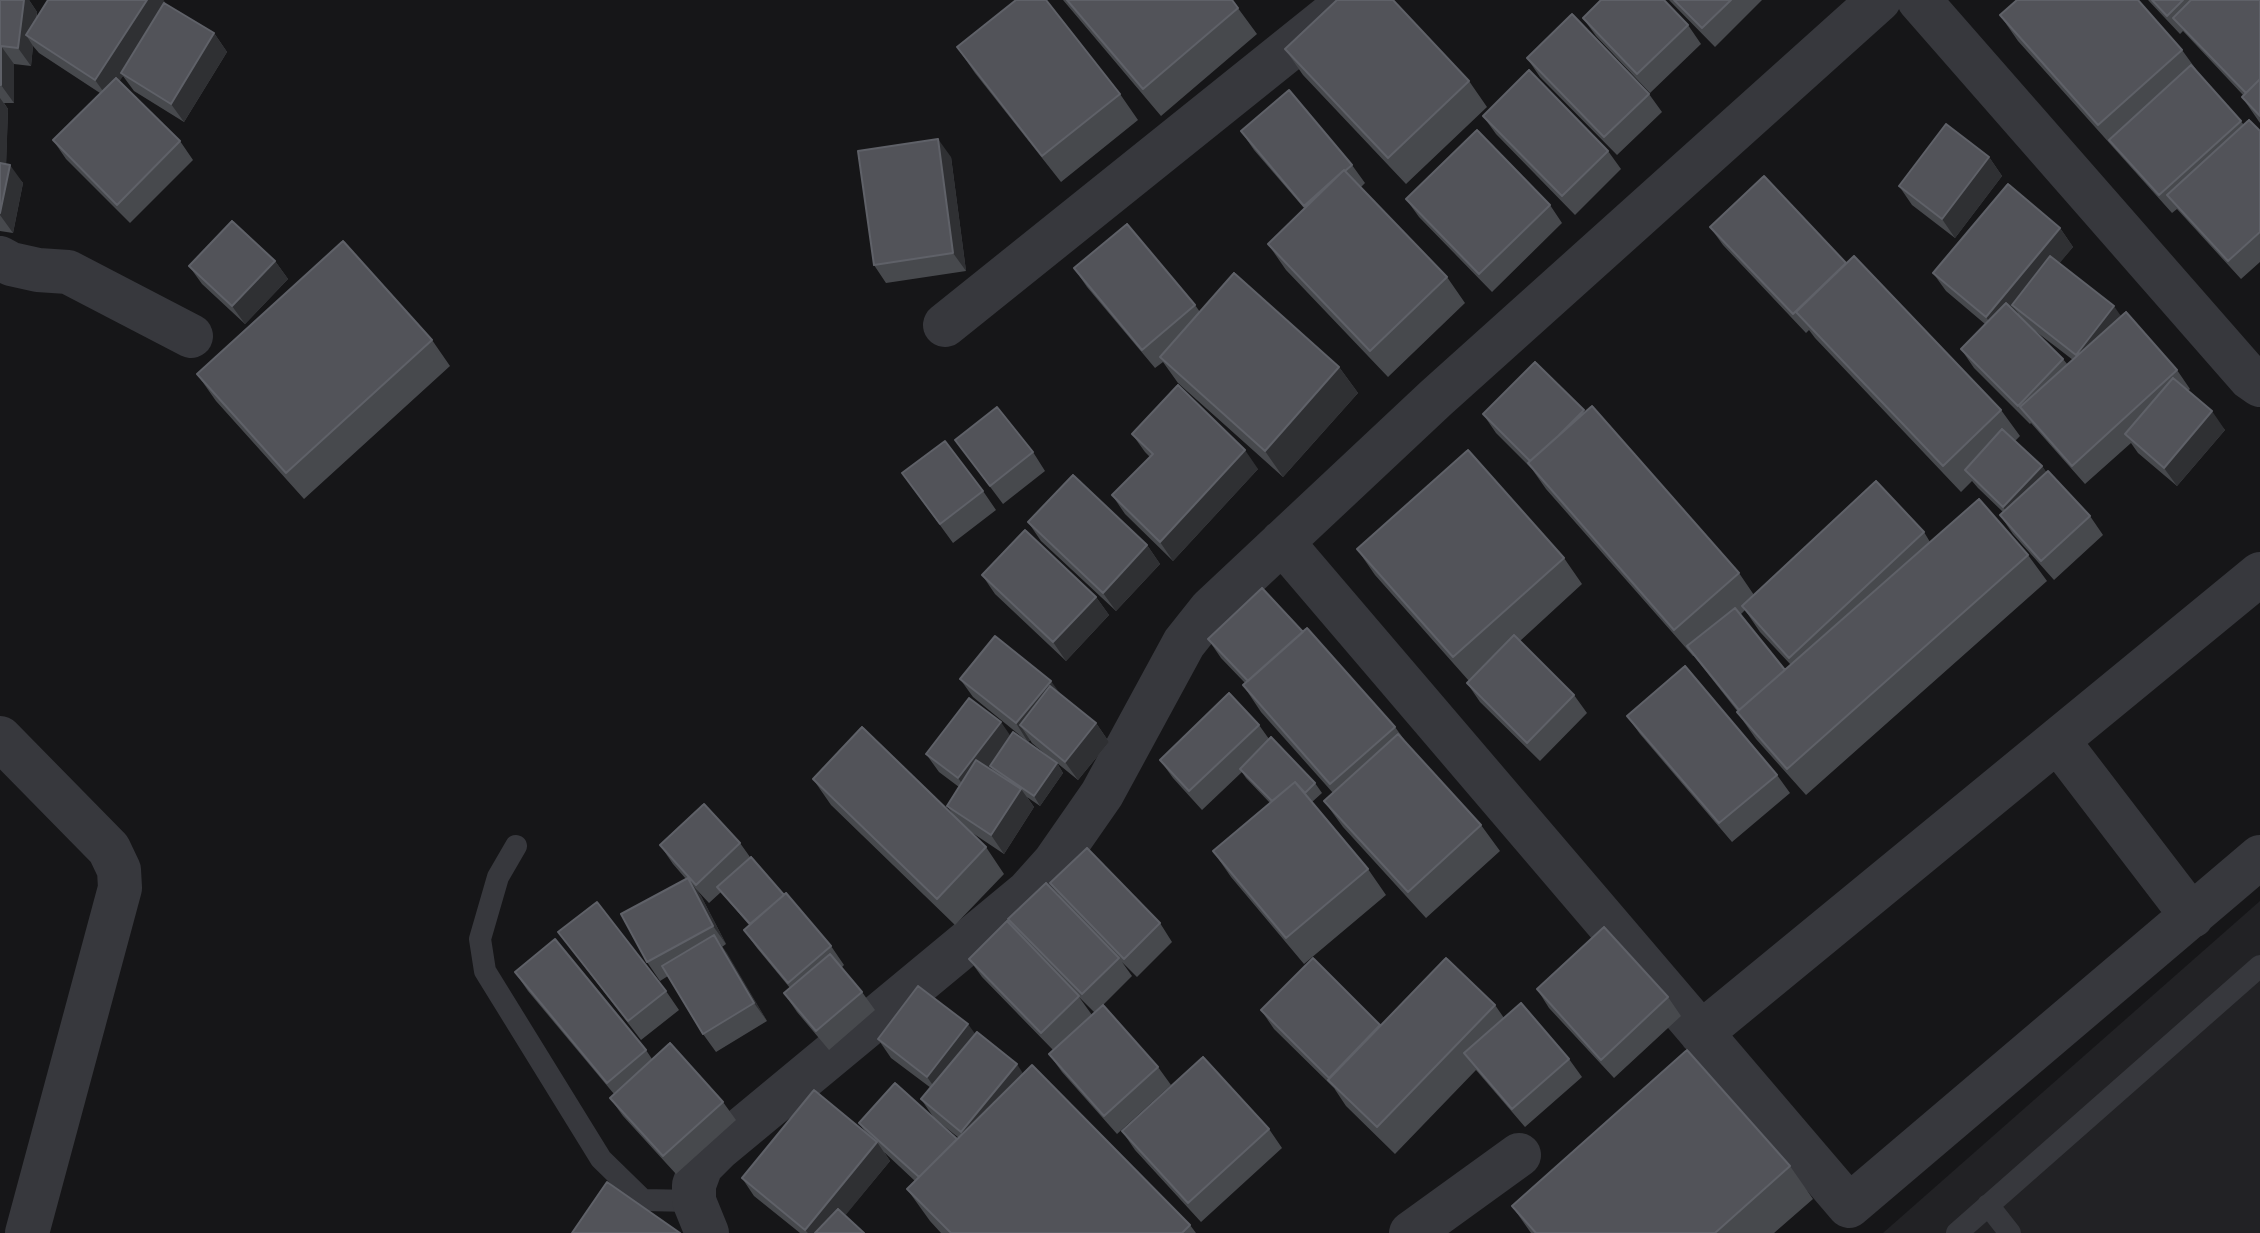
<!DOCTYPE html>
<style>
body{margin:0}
canvas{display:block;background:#161618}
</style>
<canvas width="2260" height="1233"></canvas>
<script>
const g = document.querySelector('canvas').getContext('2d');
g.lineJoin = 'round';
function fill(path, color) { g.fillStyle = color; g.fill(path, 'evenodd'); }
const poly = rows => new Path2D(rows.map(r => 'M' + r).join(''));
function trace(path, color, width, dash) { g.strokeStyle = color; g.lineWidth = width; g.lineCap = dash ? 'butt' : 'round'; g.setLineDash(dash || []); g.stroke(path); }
const built = poly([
 [2260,901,2260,1233,1883,1233]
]);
const service = poly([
 [516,846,498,877,480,939,485,971,601,1159,643,1200,694,1201],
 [1988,1205,2010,1233],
 [1957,1233,2260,966]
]);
const minor = poly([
 [1919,0,2250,378,2260,385],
 [0,258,11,264,38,270,68,272,191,336],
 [945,325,1350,0],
 [1282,542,1849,1206,2260,857],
 [0,738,109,849,119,870,120,888,27,1233],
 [2058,741,2192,916],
 [1701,1033,2260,574],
 [707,1233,694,1201,694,1185,701,1166,719,1148,1028,892,1054,863,1102,794,1184,643,1211,609,1436,398,1879,0],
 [1411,1233,1519,1155]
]);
const wall = poly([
 [0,0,29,0,37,12,37,18,48,0,163,0,166,4,214,33,227,52,184,122,134,91,123,76,119,81,180,141,193,160,130,223,66,159,53,140,100,93,39,53,33,46,31,66,14,64,14,103,4,103,8,109,6,164,23,183,13,233,0,231],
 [1063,0,1232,0,1257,34,1161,116],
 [1669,0,1762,0,1715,47],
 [2148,0,2260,0,2260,123,2242,97,2243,95,2183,31,2180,34],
 [2000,15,2182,50,2198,72,2244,125,2260,131,2260,262,2241,279,2177,209,2172,213,2018,41],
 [1583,18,1688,25,1701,44,1650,93,1596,36],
 [957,47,1120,94,1138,120,1061,182,975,73],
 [1285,49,1469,81,1487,107,1406,184,1303,75],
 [1527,58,1649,94,1662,112,1617,155,1540,77],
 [1483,116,1608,151,1621,169,1575,215,1496,134],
 [1241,131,1352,165,1365,183,1361,187,1447,277,1465,303,1388,377,1286,270,1268,244,1304,208,1254,150],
 [951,157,966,271,886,283,874,265],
 [1989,157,2002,176,1955,238,1912,205,1899,186],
 [1406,199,1550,205,1562,223,1492,292,1419,217],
 [1710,227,1846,263,2001,410,2020,436,2015,441,2042,466,2046,472,2090,516,2103,535,2054,580,2013,534,2000,515,2003,512,1978,488,1972,481,1961,492,1815,338,1809,330,1806,333,1723,245],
 [2060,228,2073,247,2059,263,2121,316,2177,370,2190,389,2188,391,2225,430,2177,486,2138,453,2131,443,2085,484,2031,423,2030,424,1974,368,1961,349,1985,324,1946,291,1933,273],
 [2034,330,2073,360,2068,365,2063,359],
 [275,261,288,279,245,324,202,284,189,266],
 [1074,268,1195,305,1200,312,1339,367,1358,393,1283,477,1178,383,1163,362,1155,368,1087,287],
 [432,340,450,366,304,499,216,401,197,374],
 [1535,362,1739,573,1754,595,1924,532,1930,542,2028,555,2047,581,1806,795,1756,739,1737,712,1738,712,1694,656,1693,656,1546,489,1532,469,1496,433,1483,414],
 [1745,610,1760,632,1791,665,1785,670,1740,615],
 [1132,434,1258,469,1173,561,1125,514,1112,495,1150,457,1145,452],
 [955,440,1033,452,1045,471,1003,504],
 [902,473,983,491,996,510,953,543],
 [1028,522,1147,545,1160,564,1116,611,1041,541],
 [1357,549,1564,558,1582,584,1520,641,1574,695,1587,713,1540,761,1480,702,1467,683,1469,681,1375,575],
 [982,575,1096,597,1109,615,1066,661,995,594],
 [1208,639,1395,727,1409,746,1481,825,1500,851,1426,918,1343,827,1324,801,1333,793,1261,712,1243,685,1245,683,1221,658],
 [960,679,1060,694,1096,723,1109,742,1078,780,1057,763,1063,773,1040,806,1027,797,1034,807,1004,854,968,830,986,847,1004,874,955,925,831,805,813,779,954,816,947,806,959,787,939,772,926,754,1010,736,1056,763,1032,743,1030,740,1028,742,973,697],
 [1627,716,1777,775,1790,793,1732,842,1640,734],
 [1259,725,1269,739,1315,783,1322,793,1312,802,1368,869,1386,895,1304,964,1231,877,1213,851,1270,803,1246,778,1242,772,1202,810,1173,778,1160,760],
 [740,843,750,857,831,946,844,965,841,968,862,992,875,1010,829,1050,797,1012,784,993,790,988,757,948,744,930,749,925,721,892,709,903,695,888,701,896,726,944,722,947,767,1021,716,1052,703,1034,668,976,660,981,647,962,686,879,673,864,660,845],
 [1050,883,1160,923,1172,942,1137,977,1122,962,1132,976,1095,1013,1079,997,1092,1015,1075,1031,1158,1067,1171,1085,1117,1134,1062,1072,1049,1054,1053,1050,982,977,969,959,1017,932,1008,919,1062,900],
 [558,932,666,991,679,1010,641,1040],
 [515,972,646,1050,652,1059,723,1102,736,1120,676,1174,623,1116,610,1098,614,1094,528,991],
 [1537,989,1668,997,1681,1016,1614,1078,1549,1008],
 [1495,1005,1504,1018,1569,1059,1582,1077,1525,1127,1476,1070,1395,1154,1346,1106,1334,1088,1274,1029,1261,1010,1380,1025],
 [975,1034,1023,1074,1190,1225,1196,1233,941,1233,930,1221,907,1189,915,1181,884,1152,890,1161,845,1215,864,1233,800,1233,754,1196,742,1178,866,1133,859,1123,957,1139,959,1138,934,1118,921,1099,931,1088,891,1058,878,1039],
 [1269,1129,1282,1148,1201,1222,1135,1150,1122,1131],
 [1790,1166,1813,1199,1774,1233,1531,1233,1512,1206]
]);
const shadedWall = poly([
 [24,0,29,0,37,12,34,40,26,35,33,46,31,66,18,48],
 [147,0,163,0,168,6,121,73,123,76,108,98,95,80],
 [214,33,227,52,184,122,171,104],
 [1,46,14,64,14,103,1,85],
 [0,98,8,109,6,170,0,162],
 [938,139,951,157,966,271,953,253],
 [1989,157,2002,176,1955,238,1942,219],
 [10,165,23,183,13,233,0,215],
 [2060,228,2073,247,2020,311,2012,305,2018,313,1999,336,1986,317],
 [275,261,288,279,245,324,232,306],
 [2114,306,2127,325,2089,373,2076,355],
 [1339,367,1358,393,1283,477,1265,451],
 [2212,411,2225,430,2177,486,2164,468],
 [1245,450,1258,469,1173,561,1160,542],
 [2042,466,2054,484,2016,525,2003,507],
 [1147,545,1160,564,1116,611,1103,593],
 [1096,597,1109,615,1066,661,1053,642],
 [1051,681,1064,699,1020,725,1030,740,1028,742,1016,723],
 [1001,722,1014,741,990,766,992,769,971,796,958,778],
 [1096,723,1109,742,1078,780,1065,762],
 [1057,763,1063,773,1040,806,1034,796],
 [1021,789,1034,807,1004,854,991,835],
 [688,878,701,896,726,944,713,926],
 [714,935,727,953,767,1021,754,1003],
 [968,1024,981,1042,940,1095,927,1077],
 [1017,1064,1029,1083,974,1150,961,1132],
 [877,1142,890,1161,831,1233,808,1233,805,1230]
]);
const building = poly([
 [0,0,24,0,18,48,1,46,1,85,0,85,0,0],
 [48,0,147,0,95,80,26,35,48,0],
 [1016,0,1046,0,1120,94,1042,156,957,47,1016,0],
 [1067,0,1232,0,1238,8,1143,89,1067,0],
 [1337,0,1393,0,1469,81,1388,158,1285,49,1337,0],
 [1601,0,1664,0,1688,25,1637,74,1583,18,1601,0],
 [1674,0,1731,0,1702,28,1674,0],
 [2017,0,2138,0,2182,50,2098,125,2000,15,2017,0],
 [2152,0,2183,0,2167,16,2152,0],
 [2191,0,2260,0,2260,79,2246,93,2173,18,2191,0],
 [164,3,214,33,171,104,121,73,164,3],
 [1572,14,1649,94,1604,137,1527,58,1572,14],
 [2191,65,2241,121,2159,195,2109,140,2191,65],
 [1529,70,1608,151,1562,196,1483,116,1529,70],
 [116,78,180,141,117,205,53,140,116,78],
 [2260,79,2260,116,2242,97,2260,79],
 [1289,90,1352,165,1345,171,1344,170,1304,206,1241,131,1289,90],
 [2249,120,2260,131,2260,232,2228,261,2167,195,2249,120],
 [1946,124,1989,157,1942,219,1899,186,1946,124],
 [1477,130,1550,205,1479,274,1406,199,1477,130],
 [938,139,953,253,874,265,858,151,938,139],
 [0,163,10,165,0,213,0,163],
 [1344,170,1447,277,1370,351,1268,244,1344,170],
 [1764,176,1846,263,1793,314,1710,227,1764,176],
 [2008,184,2060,228,1986,317,1933,273,2008,184],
 [232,221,275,261,232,306,189,266,232,221],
 [1127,224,1195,305,1142,350,1074,268,1127,224],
 [343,241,432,340,286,473,197,374,343,241],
 [1854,256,2001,410,1943,466,1796,312,1854,256],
 [2050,256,2114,306,2076,355,2012,305,2050,256],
 [1234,273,1339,367,1265,451,1160,357,1234,273],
 [2006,303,2063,359,2018,406,1961,349,2006,303],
 [2126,312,2177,370,2072,466,2020,407,2126,312],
 [1535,362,1584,410,1558,436,1530,461,1483,414,1535,362],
 [2173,378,2212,411,2164,468,2125,434,2173,378],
 [1178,385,1245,450,1160,542,1112,495,1153,454,1132,434,1178,385],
 [1592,406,1739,573,1674,630,1528,463,1592,406],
 [997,407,1033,452,990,486,955,440,997,407],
 [2002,429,2042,466,2003,507,1965,470,2002,429],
 [945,441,983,491,940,524,902,473,945,441],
 [1468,450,1564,558,1453,657,1357,549,1468,450],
 [2048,471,2090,516,2041,561,2000,515,2048,471],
 [1073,475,1147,545,1103,593,1028,522,1073,475],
 [1876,481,1924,532,1789,658,1742,606,1876,481],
 [1979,499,2028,555,1787,769,1737,712,1979,499],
 [1025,530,1096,597,1053,642,982,575,1025,530],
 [1262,588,1303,632,1248,681,1208,639,1262,588],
 [1735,608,1785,670,1739,710,1687,646,1735,608],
 [1307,628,1395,727,1330,784,1243,685,1307,628],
 [1514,635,1574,695,1527,743,1467,683,1514,635],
 [995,636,1051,681,1016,723,960,679,995,636],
 [1685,666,1777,775,1719,823,1627,716,1685,666],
 [1050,686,1096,723,1065,762,1020,725,1050,686],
 [1229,693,1259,725,1189,791,1160,760,1229,693],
 [969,698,1001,722,958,778,926,754,969,698],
 [862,727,986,847,937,899,813,779,862,727],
 [1013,732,1057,763,1034,796,990,766,1013,732],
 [1398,734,1481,825,1408,892,1324,801,1398,734],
 [1271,737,1315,783,1305,793,1295,782,1272,801,1240,769,1271,737],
 [976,760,1021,789,991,835,947,806,976,760],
 [1295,782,1368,869,1286,938,1213,851,1295,782],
 [704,804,740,843,696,885,660,845,704,804],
 [1087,848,1160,923,1124,959,1050,883,1087,848],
 [751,857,784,895,750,924,717,887,751,857],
 [688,878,713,926,647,962,621,914,688,878],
 [1046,883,1119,958,1082,994,1008,919,1046,883],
 [786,893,831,946,788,983,744,930,786,893],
 [597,902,666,991,628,1021,558,932,597,902],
 [1007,921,1079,996,1041,1033,969,959,1007,921],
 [1604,927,1668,997,1601,1060,1537,989,1604,927],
 [714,935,754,1003,703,1034,662,966,714,935],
 [555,939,646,1050,607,1083,515,972,555,939],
 [830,954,862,992,816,1031,784,993,830,954],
 [1313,958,1380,1025,1329,1078,1261,1010,1313,958],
 [1446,958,1495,1005,1377,1127,1328,1080,1446,958],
 [918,986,968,1024,927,1077,878,1039,918,986],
 [1521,1003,1569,1059,1512,1109,1464,1053,1521,1003],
 [1103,1005,1158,1067,1104,1116,1049,1054,1103,1005],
 [977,1032,1017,1064,961,1132,921,1099,977,1032],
 [670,1043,723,1102,663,1156,610,1098,670,1043],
 [1687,1050,1790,1166,1715,1233,1536,1233,1512,1206,1687,1050],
 [1203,1057,1269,1129,1188,1203,1122,1131,1203,1057],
 [1032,1065,1190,1225,1182,1233,951,1233,907,1189,1032,1065],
 [895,1083,957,1139,919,1177,859,1123,895,1083],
 [814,1090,877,1142,805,1230,742,1178,814,1090],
 [607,1182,680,1233,572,1233,607,1182],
 [838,1209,864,1233,815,1233,838,1209]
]);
fill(built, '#222225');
trace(service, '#37383d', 22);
trace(minor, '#37383d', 44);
fill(wall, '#47494d');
fill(shadedWall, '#2f3033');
fill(building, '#525359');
trace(building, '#5f6168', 2);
</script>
